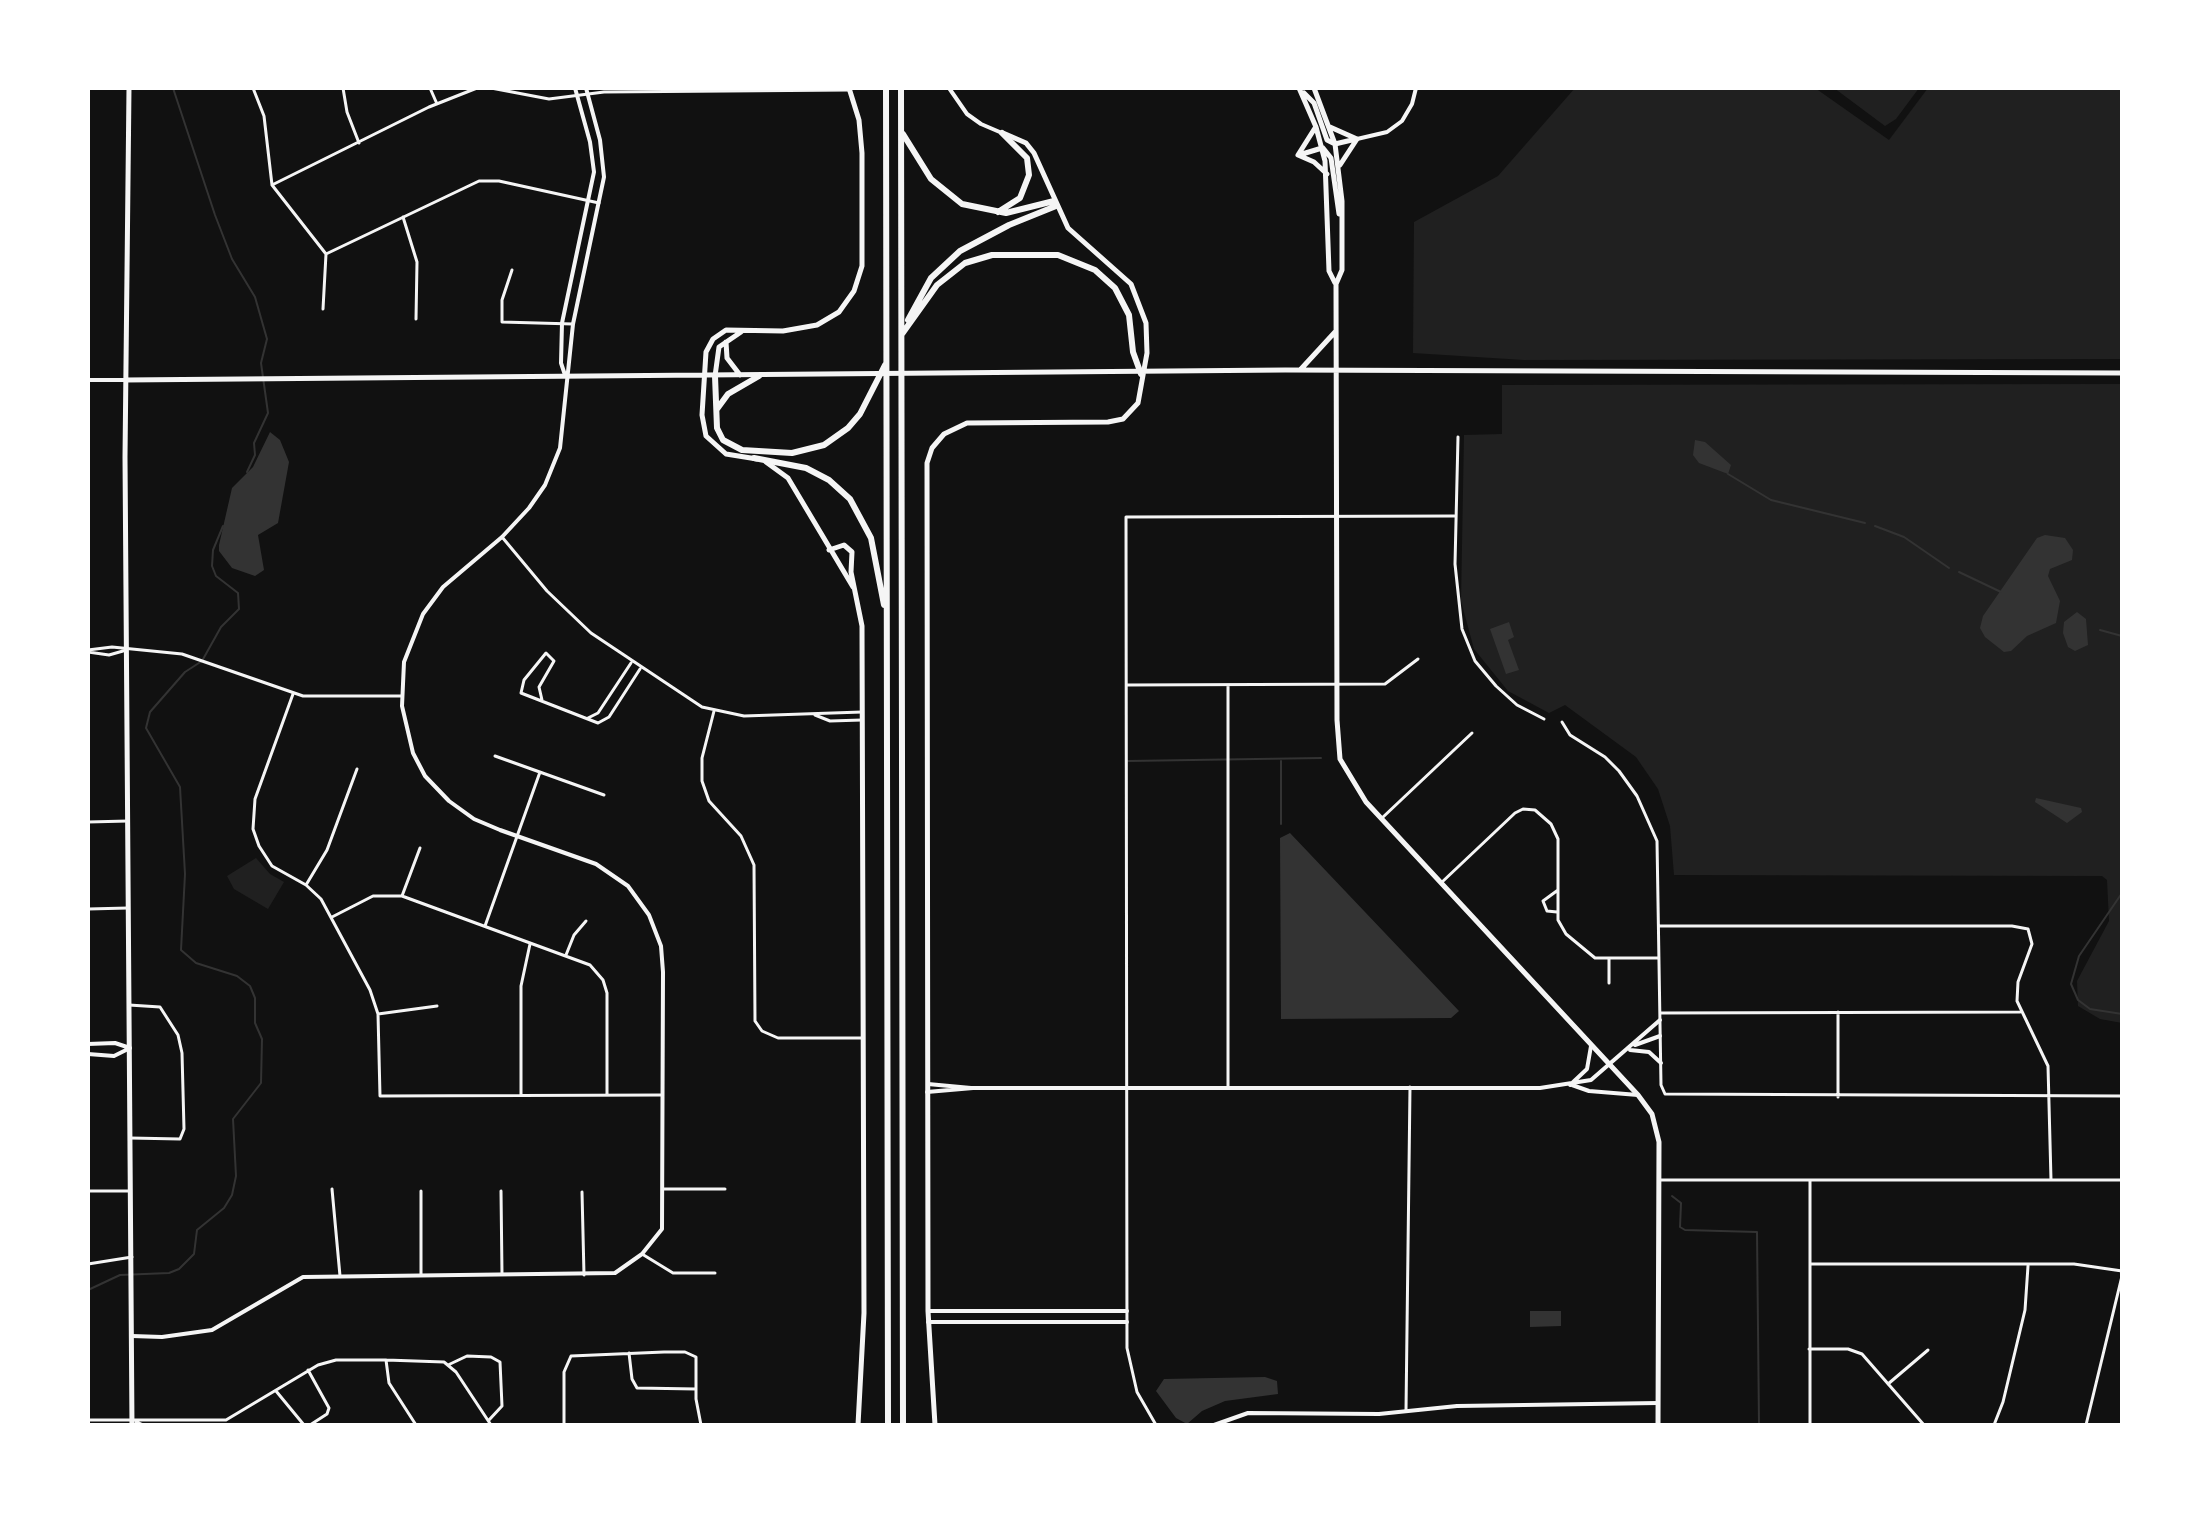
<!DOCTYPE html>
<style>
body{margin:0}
#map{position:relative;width:2210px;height:1513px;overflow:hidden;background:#111;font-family:Raleway,sans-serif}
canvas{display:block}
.frame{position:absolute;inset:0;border:90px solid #fff;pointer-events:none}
</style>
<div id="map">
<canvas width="2210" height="1513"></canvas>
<div class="frame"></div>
</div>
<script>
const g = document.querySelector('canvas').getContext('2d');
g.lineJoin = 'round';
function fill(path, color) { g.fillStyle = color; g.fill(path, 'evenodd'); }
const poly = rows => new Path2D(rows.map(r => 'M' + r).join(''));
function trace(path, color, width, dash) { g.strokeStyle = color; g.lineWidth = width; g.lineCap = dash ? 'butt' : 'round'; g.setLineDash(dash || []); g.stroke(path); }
const green = poly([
 [1575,88,1815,88,1889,140,1928,88,2122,88,2122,359,1524,360,1413,353,1414,222,1498,176],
 [1834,88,1919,88,1896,119,1885,126],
 [2122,384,2122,1023,2100,1019,2078,1006,2077,981,2109,921,2107,880,2102,876,1674,875,1670,826,1658,789,1636,757,1565,705,1549,713,1508,691,1474,649,1461,601,1464,435,1502,434,1502,385],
 [256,858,270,874,284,882,268,909,234,889,227,876]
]);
const water = poly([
 [270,432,280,440,289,462,278,523,258,535,264,570,255,576,232,568,219,551,219,545,232,488,253,467],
 [1695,440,1705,442,1731,465,1728,474,1699,463,1693,455],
 [2045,535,2065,538,2073,550,2072,560,2050,569,2048,576,2060,601,2056,623,2027,636,2011,651,2004,652,1985,637,1980,628,1983,616,2037,538],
 [2077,612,2086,619,2088,645,2075,651,2068,647,2063,633,2064,622],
 [1509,622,1514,637,1508,640,1519,670,1506,674,1490,629],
 [2036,798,2081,808,2082,812,2067,823,2035,802],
 [1290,833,1459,1011,1451,1018,1281,1019,1280,838],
 [1530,1311,1561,1311,1561,1326,1530,1327],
 [1265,1377,1277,1381,1278,1394,1225,1401,1202,1411,1187,1424,1176,1418,1156,1391,1164,1379]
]);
const stream = poly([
 [173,88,215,215,232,259,255,297,267,339,261,363,268,413,254,443,255,455,247,472],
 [1728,474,1771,500,1865,523],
 [1875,526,1904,537,1949,568],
 [1959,572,2001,592],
 [2100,630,2122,636],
 [1128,761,1321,758],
 [1281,824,1281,761],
 [2122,893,2079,956,2071,984,2078,1000,2090,1009,2122,1014],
 [1672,1196,1681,1203,1680,1227,1685,1230,1757,1232,1759,1425],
 [88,1290,120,1275,169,1273,179,1269,194,1254,197,1230,224,1208,232,1195,236,1176,233,1119,261,1083,262,1039,255,1023,255,998,250,986,237,976,196,963,181,950,185,874,180,787,146,728,150,712,185,672,202,661,221,627,239,609,238,593,216,576,212,566,213,550,223,526]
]);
const minor = poly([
 [253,88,264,116,272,185,326,254],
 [343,88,347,112,359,143],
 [430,88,437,104],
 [491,88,549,99,604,92,850,90],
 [272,185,429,107,477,88],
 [403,217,417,262,416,319],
 [326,254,479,181,499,181,599,203],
 [512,270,502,300,502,322,573,324],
 [323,309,326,254],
 [1458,437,1455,564,1462,629,1475,661,1496,686,1517,705,1544,719],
 [502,537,547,591,591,633,702,707,744,716,862,712],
 [88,650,112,647,182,654,303,696,401,696],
 [88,652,109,655,123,651],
 [1127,685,1385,684,1418,659],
 [293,694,255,799,253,829,259,846,272,866,306,885,321,899,370,990,378,1014,380,1096,662,1095],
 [542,700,539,687,554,661,546,653,524,680,521,693,598,723,609,717,640,669],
 [714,711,702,758,702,781,709,801,741,836,754,865,755,1021,762,1031,778,1038,863,1038],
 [815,715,830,721,862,720],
 [588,718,598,713,631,663],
 [1562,722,1570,735,1605,757,1619,771,1637,796,1657,841,1661,1085,1665,1094,2122,1096],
 [495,756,604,795],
 [1382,818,1472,733],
 [88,822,128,821],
 [1441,883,1515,813,1523,809,1535,810,1551,824,1558,839,1558,920,1566,934,1595,958,1658,958],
 [306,885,327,850,357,769],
 [402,896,420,848],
 [88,909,128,908],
 [1557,912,1547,911,1543,901,1558,890],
 [332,917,373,896,402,896,590,965,603,980,607,993,607,1095],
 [485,926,540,772],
 [1660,926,2012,926,2028,929,2032,944,2018,982,2017,1001,2048,1066,2051,1180],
 [566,955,574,935,586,921],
 [1609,958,1609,983],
 [129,1005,160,1007,178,1035,182,1053,184,1129,180,1139,130,1138],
 [1838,1012,1838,1097],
 [1661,1013,2020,1012],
 [378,1014,437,1006],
 [1228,1088,1228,685],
 [521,1095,521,986,530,944],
 [1659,1180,2122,1180],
 [332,1189,340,1276],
 [663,1189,725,1189],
 [88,1191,130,1191],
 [421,1191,421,1275],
 [501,1191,502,1274],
 [582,1192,584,1275],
 [642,1254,673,1273,715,1273],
 [88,1264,132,1257],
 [1810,1264,2074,1264,2122,1271],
 [1809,1349,1848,1349,1862,1354,1924,1425],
 [629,1353,632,1379,637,1388,696,1389],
 [386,1360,389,1383,416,1425],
 [448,1365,467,1356,491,1357,500,1362,502,1406,489,1420],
 [308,1370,329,1408,327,1414,310,1425],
 [1888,1384,1928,1350],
 [276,1391,304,1425],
 [1406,1410,1410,1087],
 [88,1420,226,1420,318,1365,336,1360,386,1360,444,1362,456,1372,491,1425],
 [136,1422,143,1425],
 [564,1425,564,1372,571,1356,664,1352,685,1352,696,1357,696,1399,701,1425],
 [1156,1425,1137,1392,1127,1348,1126,517,1454,516],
 [1810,1425,1810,1181],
 [1994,1425,2003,1402,2025,1310,2028,1266],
 [2086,1425,2122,1276]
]);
const tertiary = poly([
 [949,88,967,114,981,124,1002,133],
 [1357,139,1387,132,1402,121,1412,104,1416,88],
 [565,375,561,363,562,323,594,172,590,142,575,88],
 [88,380,125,380],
 [88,1044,115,1043,130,1048],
 [1635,1045,1660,1036],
 [1630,1050,1649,1052,1661,1063],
 [88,1054,114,1056,130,1048],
 [928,1084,971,1088],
 [1570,1085,1587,1069,1591,1046],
 [1572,1085,1589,1091,1638,1095],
 [927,1092,973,1088,1540,1088,1591,1080,1660,1020],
 [928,1311,1127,1311],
 [928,1322,1127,1322],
 [132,1336,162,1337,212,1330,303,1277,615,1273,642,1254,662,1229,663,972,661,946,649,915,628,886,596,864,500,830,474,819,449,801,425,776,413,753,402,706,404,662,423,614,443,587,502,537,529,508,545,485,560,448,573,324,604,177,600,140,586,88],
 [1214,1425,1248,1413,1379,1414,1457,1406,1658,1403]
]);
const secondary = poly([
 [129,88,125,457,132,1425],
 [1299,88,1316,127,1325,161,1329,271,1335,283],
 [1314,88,1335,144,1342,201,1342,270,1336,284,1337,720,1340,759,1366,802,1638,1095,1652,1114,1659,1142,1658,1425],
 [1304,93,1314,103,1327,140,1335,144],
 [1330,127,1357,139],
 [1335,144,1356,139],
 [1323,148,1331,158,1339,214],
 [1298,155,1314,162,1327,174],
 [1298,155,1315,128],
 [1299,155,1322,148],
 [1340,165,1357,139],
 [726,342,727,358,740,375],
 [1301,369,1335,332],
 [715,376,719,347,741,332],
 [125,380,1285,370,2122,373],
 [757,459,726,454,706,436,702,415,706,352,713,339,726,330,783,331,817,325,839,312,854,291,862,266,862,153,859,120,849,88],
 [766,462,788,478,853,587],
 [829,550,844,545,852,552,851,572,862,626,864,1313,858,1425],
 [935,1425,928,1311,927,463,932,448,944,434,967,423,1108,422,1123,419,1138,403,1147,353,1146,323,1131,284,1068,228,1034,153,1026,143,1003,133]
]);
const motorway = poly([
 [886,88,888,1425],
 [901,88,903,1425],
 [903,134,931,179,962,204,1006,213,1054,201],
 [998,212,1020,198,1029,175,1027,158,1002,133],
 [908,320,931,278,960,251,1009,225,1056,206],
 [902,334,937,285,965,263,992,255,1058,255,1095,270,1115,288,1129,315,1133,352,1141,374],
 [715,376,717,428,723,440,742,450,792,453,824,445,848,428,860,414,885,365],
 [717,409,728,394,759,376],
 [754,458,806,468,829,480,850,499,871,538,884,605]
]);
fill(green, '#202020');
fill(water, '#333');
trace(stream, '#333', 2);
trace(minor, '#f5f5f5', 3);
trace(tertiary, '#f5f5f5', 4);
trace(secondary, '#f5f5f5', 5);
trace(motorway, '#f5f5f5', 6);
</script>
